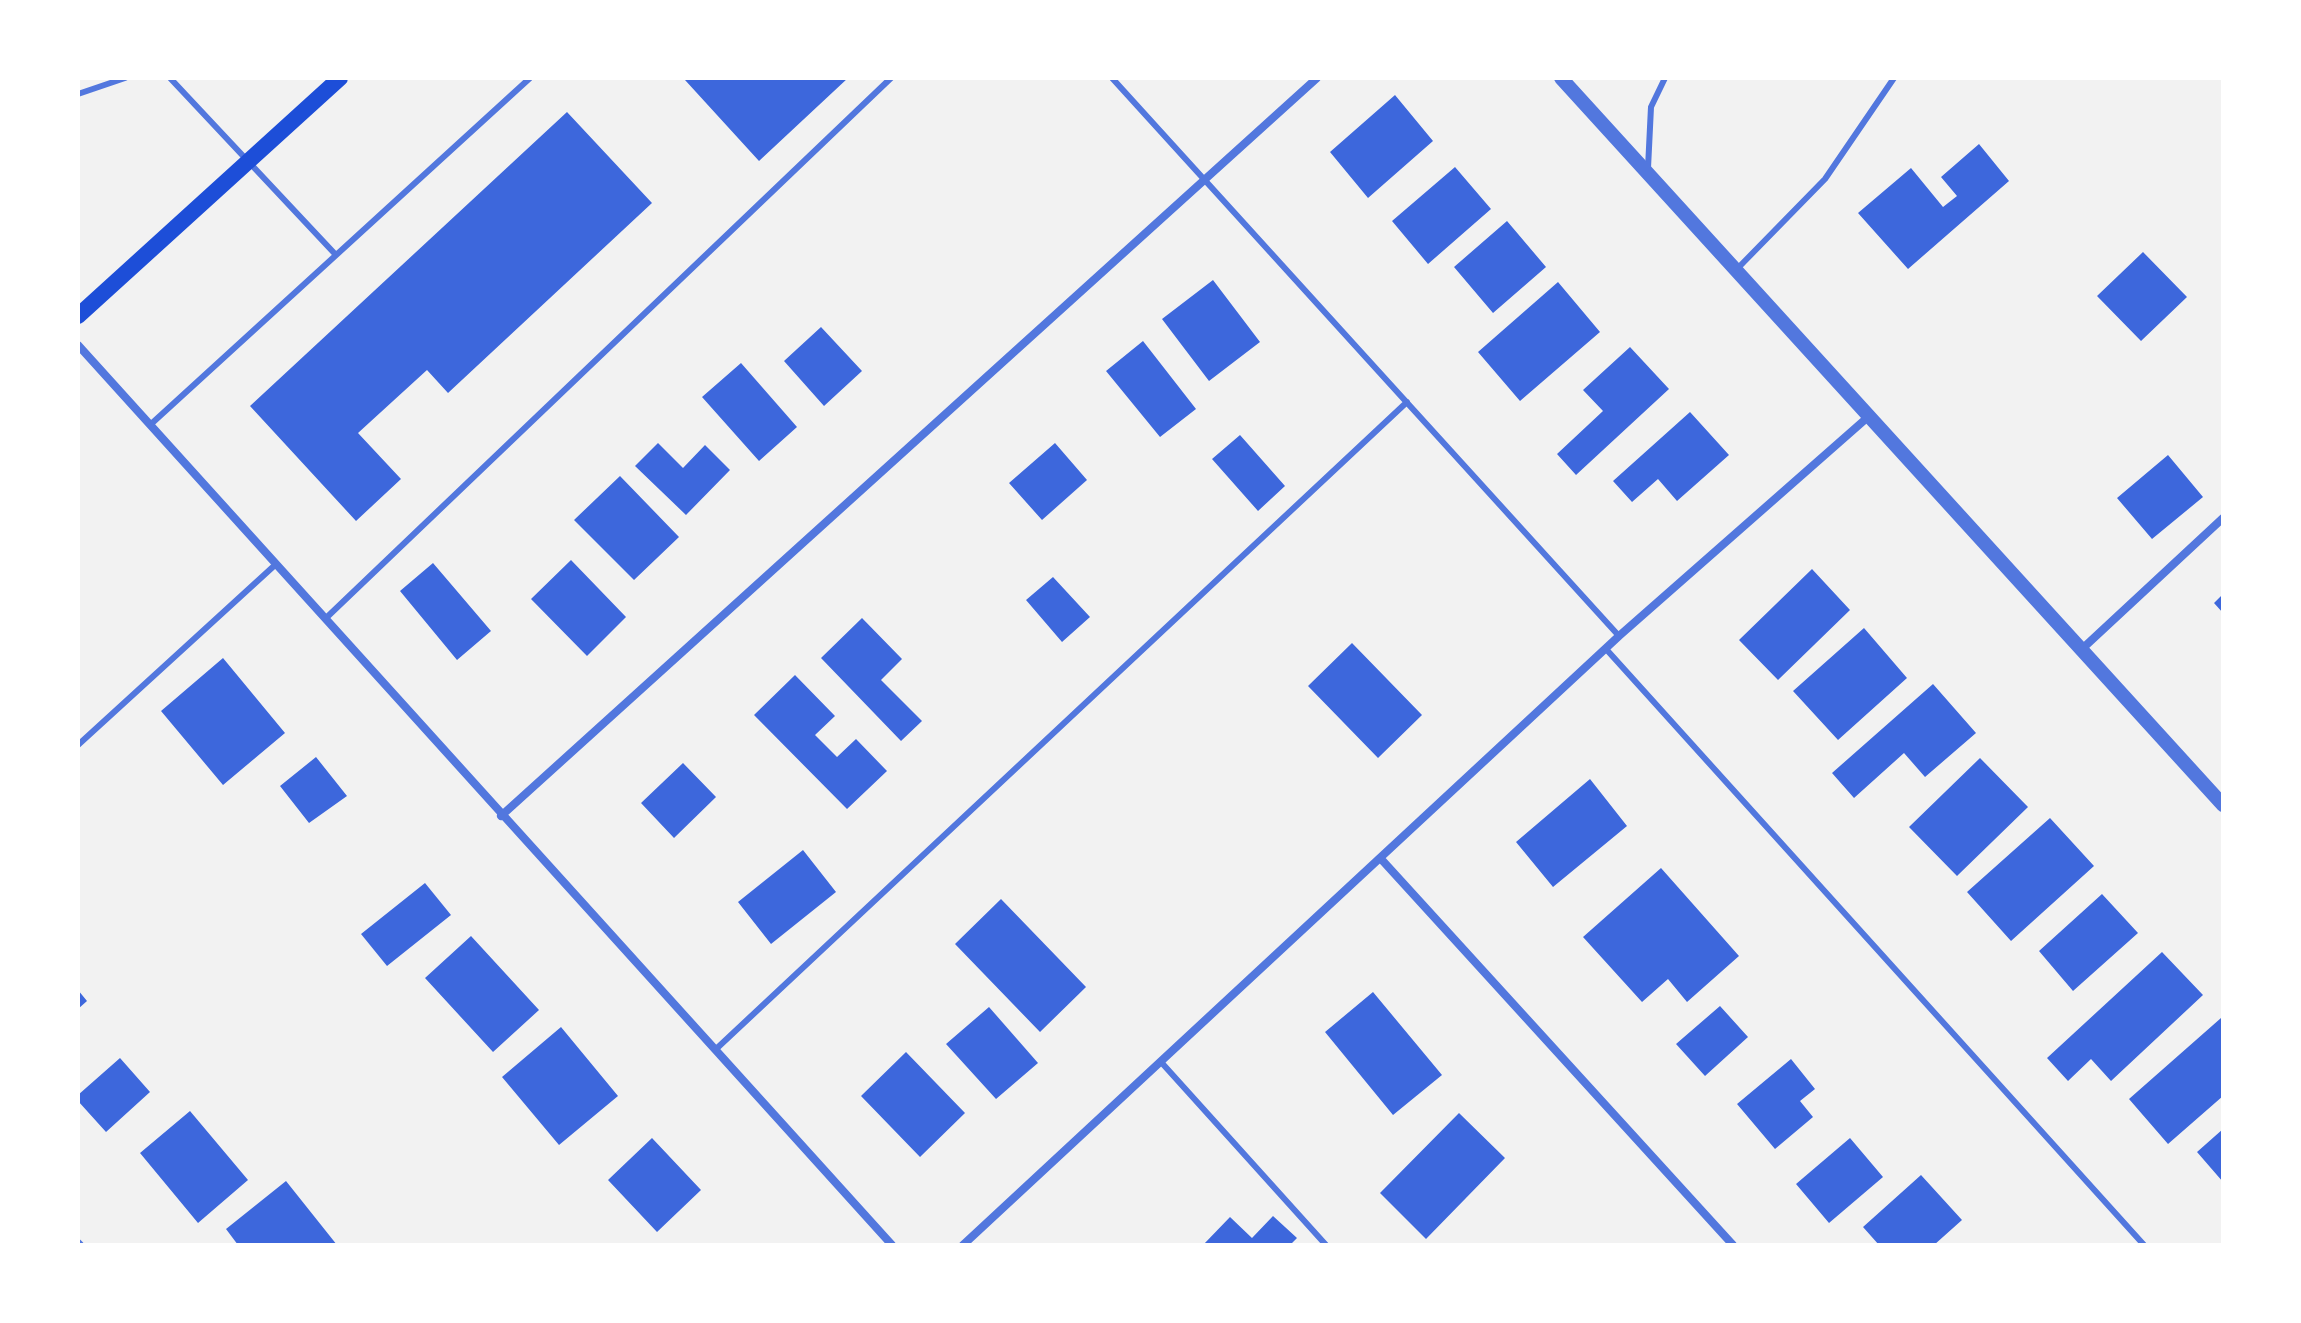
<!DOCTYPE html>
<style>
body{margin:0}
#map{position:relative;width:2301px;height:1323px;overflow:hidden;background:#f2f2f2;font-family:Commissioner,sans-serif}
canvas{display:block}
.frame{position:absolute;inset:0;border:80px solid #fff;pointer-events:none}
</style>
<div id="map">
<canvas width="2301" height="1323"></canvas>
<div class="frame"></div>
</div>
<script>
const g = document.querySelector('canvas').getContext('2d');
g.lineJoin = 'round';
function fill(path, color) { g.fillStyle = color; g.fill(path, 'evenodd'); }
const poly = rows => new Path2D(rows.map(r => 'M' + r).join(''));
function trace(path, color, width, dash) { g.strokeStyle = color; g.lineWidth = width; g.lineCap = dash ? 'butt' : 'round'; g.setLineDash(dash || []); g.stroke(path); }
const building = poly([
 [688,78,848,78,759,161,685,80],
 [1395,95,1433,141,1368,198,1330,152],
 [567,112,652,203,448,393,427,370,358,433,401,479,356,521,250,406],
 [1979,144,2009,181,1908,269,1858,213,1911,168,1943,207,1957,196,1941,177],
 [1455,167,1491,209,1428,264,1392,221],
 [1507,221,1546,267,1493,313,1454,267],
 [2143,252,2187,297,2141,341,2097,296],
 [1213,280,1260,342,1209,381,1162,319],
 [1558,282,1600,332,1520,401,1478,352],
 [821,327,862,371,824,406,784,361],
 [1143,341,1196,409,1160,437,1106,371],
 [1630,347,1669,389,1576,475,1557,454,1603,411,1583,390],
 [741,363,797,427,759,461,702,397],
 [1690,412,1729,455,1677,501,1658,479,1632,502,1613,481],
 [1240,435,1285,486,1258,511,1212,459],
 [658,443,683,468,705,445,730,470,686,515,635,466],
 [1055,443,1087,480,1042,520,1009,483],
 [2168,455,2203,497,2152,539,2117,498],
 [620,476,679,537,634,580,574,520],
 [571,560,626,617,587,656,531,599],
 [433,563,491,631,457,660,400,591],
 [1812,569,1850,610,1778,680,1739,640],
 [1053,577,1090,617,1062,642,1026,600],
 [2223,594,2223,613,2214,603],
 [862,618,902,659,881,680,922,721,901,741,821,658],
 [1864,628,1907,678,1838,740,1793,691],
 [1352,643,1422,715,1378,758,1308,686],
 [223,658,285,733,223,785,161,711],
 [795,675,835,716,815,735,837,757,856,739,887,771,847,809,754,715],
 [1933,684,1976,733,1925,777,1904,753,1854,798,1832,773],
 [316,757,347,796,309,823,280,786],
 [1980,758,2028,807,1957,876,1909,827],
 [683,763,716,797,674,838,641,803],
 [1590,779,1627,826,1553,887,1516,842],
 [2050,818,2094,866,2011,941,1967,892],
 [803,850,836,892,771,944,738,902],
 [1661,868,1739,956,1687,1002,1668,979,1642,1002,1583,937],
 [425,883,451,915,387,966,361,934],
 [2102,894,2138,933,2073,991,2039,951],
 [1001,899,1086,987,1040,1032,955,944],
 [471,936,539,1010,493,1052,425,978],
 [2162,952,2203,995,2111,1081,2091,1059,2068,1081,2047,1058],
 [78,990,87,1001,78,1009],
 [1373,992,1442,1075,1393,1115,1325,1032],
 [1720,1006,1748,1037,1705,1076,1676,1044],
 [989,1007,1038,1063,996,1099,946,1044],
 [2221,1018,2223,1096,2168,1144,2129,1099],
 [561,1027,618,1096,559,1145,502,1077],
 [906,1052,965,1113,920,1157,861,1096],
 [120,1058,150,1092,106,1132,78,1101,78,1095],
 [1791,1059,1815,1089,1800,1101,1813,1117,1775,1149,1737,1104],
 [190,1111,248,1180,198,1223,140,1153],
 [1459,1113,1505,1158,1426,1239,1380,1193],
 [2223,1129,2223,1182,2197,1152],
 [652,1138,701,1190,657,1232,608,1180],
 [1850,1138,1883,1177,1829,1223,1796,1184],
 [1921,1175,1962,1220,1934,1245,1879,1245,1863,1227],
 [286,1181,337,1245,238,1245,226,1229],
 [1273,1216,1297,1238,1290,1245,1203,1245,1230,1217,1252,1238]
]);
const service = poly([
 [170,78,336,255],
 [1112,78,1619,636],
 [78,94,125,78],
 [1648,168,1651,107,1665,78],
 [1737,269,1825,179,1894,78],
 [150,425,530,78],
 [325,619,891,78],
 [1606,649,2144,1245],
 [78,745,275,565],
 [715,1050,1407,402],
 [1161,1062,1326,1245]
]);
const minor = poly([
 [78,345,892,1245],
 [2082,649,2223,518],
 [501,816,1317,78],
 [1382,860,1733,1245],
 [78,1243,80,1245],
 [963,1245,1619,636,1868,417]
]);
const tertiary = poly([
 [1561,78,2223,805]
]);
const secondary = poly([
 [78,316,340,78]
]);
fill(building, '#3d67dc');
trace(service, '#5277de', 6);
trace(minor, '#5277de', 8);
trace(tertiary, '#5277de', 14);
trace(secondary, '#1d4ed8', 16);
</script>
